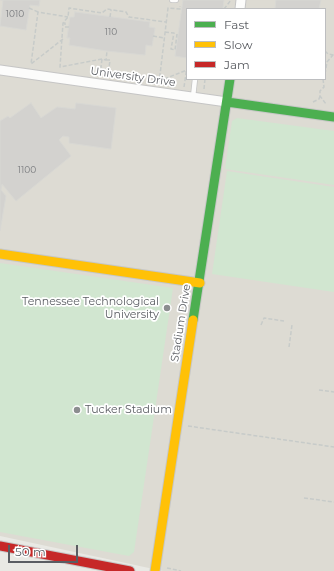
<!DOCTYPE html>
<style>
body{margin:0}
#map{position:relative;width:334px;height:571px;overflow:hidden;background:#e9e9e4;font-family:Montserrat,sans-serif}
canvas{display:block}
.legend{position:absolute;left:186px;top:8px;width:140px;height:72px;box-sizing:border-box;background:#fff;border:1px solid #bdbec0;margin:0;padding:5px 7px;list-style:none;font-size:12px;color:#5a5d62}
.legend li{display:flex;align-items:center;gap:8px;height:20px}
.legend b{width:20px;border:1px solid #bdbec0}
.scale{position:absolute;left:8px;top:545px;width:70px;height:18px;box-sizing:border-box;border:2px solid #5a5d62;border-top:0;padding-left:5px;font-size:12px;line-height:14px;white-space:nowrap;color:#5a5d62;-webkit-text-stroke:3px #fff;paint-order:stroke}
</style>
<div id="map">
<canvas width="334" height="571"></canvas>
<ul class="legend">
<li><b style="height:5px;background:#4caf50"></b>Fast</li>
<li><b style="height:5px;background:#ffc107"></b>Slow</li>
<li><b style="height:5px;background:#c62828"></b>Jam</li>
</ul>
<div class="scale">50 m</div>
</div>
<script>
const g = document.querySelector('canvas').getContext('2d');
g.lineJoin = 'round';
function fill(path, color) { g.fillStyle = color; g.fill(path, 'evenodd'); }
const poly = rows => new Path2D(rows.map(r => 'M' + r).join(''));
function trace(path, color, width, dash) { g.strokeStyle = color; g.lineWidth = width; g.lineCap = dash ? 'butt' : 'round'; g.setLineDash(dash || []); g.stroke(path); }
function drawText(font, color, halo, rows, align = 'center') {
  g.font = font + ' Montserrat,sans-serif'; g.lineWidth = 3.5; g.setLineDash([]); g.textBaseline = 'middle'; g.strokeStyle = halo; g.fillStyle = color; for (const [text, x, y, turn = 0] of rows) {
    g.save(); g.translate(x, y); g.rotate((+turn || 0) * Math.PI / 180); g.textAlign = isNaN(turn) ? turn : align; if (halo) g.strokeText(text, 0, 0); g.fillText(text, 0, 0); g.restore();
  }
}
const education = poly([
 [0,0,334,0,334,571,163,571,0,536],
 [187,9,325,9,325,79,187,79]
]);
const green = poly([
 [237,118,334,131,334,185,225,169,232,121],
 [227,171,334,187,334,292,212,274],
 [0,263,173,288,134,552,129,556,0,532]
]);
const building = poly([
 [1,0,40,0,39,6,30,5,26,30,0,26,3,0,1,0],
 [183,0,224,0,223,9,187,9,187,58,175,56,183,0],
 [276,0,321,0,319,9,275,9,276,0],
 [75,12,150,22,149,27,155,28,152,46,146,45,145,55,107,51,69,45,70,38,67,38,70,17,74,17,75,12],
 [31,103,41,118,57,107,75,109,76,103,116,108,111,149,69,143,69,137,63,136,59,140,71,156,16,201,2,184,1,190,6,196,0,231,0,121,8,116,10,118,31,103]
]);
const path = poly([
 [29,8,38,12],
 [224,9,231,0],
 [110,17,111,10],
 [63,23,65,23,65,27,69,27],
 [165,32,174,33,171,49,175,50,177,34],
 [153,36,164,38],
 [63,39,31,64,38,12,68,17],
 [325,51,328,54,333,55],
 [102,59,60,67,63,23,68,17,69,8,102,13,107,9,113,10,126,12,129,17,166,22],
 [106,60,110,60,108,76],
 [325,74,327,62,333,55,334,55],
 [100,75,102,59,106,60,107,51],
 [323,79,324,87,320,91,320,96,326,104],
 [159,81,187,70],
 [159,83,168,8,180,9,180,6],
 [184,87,187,67],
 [204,89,205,79],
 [313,102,319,99,320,96],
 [261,325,264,318,284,321],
 [289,347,292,325],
 [319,390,334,392],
 [188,426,334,447],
 [304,498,334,502],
 [167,568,181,571]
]);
const lane = poly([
 [172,0,176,0],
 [193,97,195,79]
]);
const street = poly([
 [240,9,241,0],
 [0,70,227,102]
]);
const fast = poly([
 [227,102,334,117],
 [193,320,230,79]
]);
const slow = poly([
 [0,254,200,283],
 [155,571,193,320]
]);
const jam = poly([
 [0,546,130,571]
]);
const markers = [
 [167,308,4,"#8c8e90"],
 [77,410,4,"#8c8e90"]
];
const numberNames = [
 ["1010",15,14],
 ["110",111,32],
 ["1100",27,170]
];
const streetNames = [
 ["University Drive",133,77,8],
 ["Stadium Drive",181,323,-81]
];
const poiNames = [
 ["Tennessee Technological",159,302],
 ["University",159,315],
 ["Tucker Stadium",85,410,"left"]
];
fill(education, '#dddbd3');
fill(green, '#d1e6d0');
fill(building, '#d3d2cf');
trace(building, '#d8d8d4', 1);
trace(lane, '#c5c5c5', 6);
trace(street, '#c5c5c5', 11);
trace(fast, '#c6c7c6', 11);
trace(slow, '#c6c7c6', 11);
trace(jam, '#c6c7c6', 11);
trace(path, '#c7cbc9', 1.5, [4, 2]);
trace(lane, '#fcfcfb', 4.5);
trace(street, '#fcfcfb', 9);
trace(fast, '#4caf50', 9);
trace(slow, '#ffc107', 9);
trace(jam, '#c62828', 9);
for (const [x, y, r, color] of markers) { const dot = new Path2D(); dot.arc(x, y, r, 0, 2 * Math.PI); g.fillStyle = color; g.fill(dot); trace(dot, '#fff', 1.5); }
drawText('9px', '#797b7e', null, numberNames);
drawText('11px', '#5a5d62', '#fff', streetNames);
drawText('11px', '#5a5d62', '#fff', poiNames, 'right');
</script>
